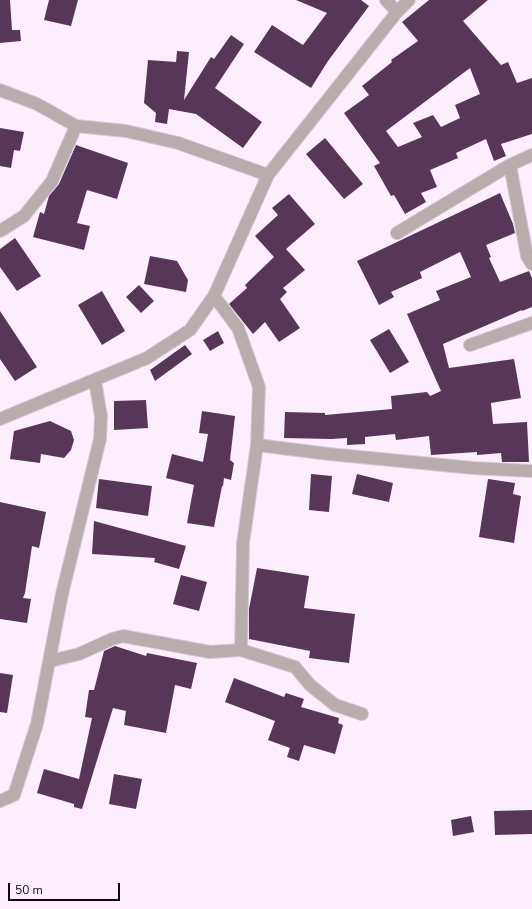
<!DOCTYPE html>
<style>
body{margin:0}
#map{position:relative;width:532px;height:909px;overflow:hidden;background:#fdeefe;font-family:"Nunito Sans",sans-serif}
canvas{display:block}
.scale{position:absolute;left:8px;top:883px;width:112px;height:18px;box-sizing:border-box;border:2px solid #100a10;border-top:0;padding-left:5px;font-size:12px;line-height:14px;white-space:nowrap;color:#100a10;-webkit-text-stroke:3px #fdeefe;paint-order:stroke}
</style>
<div id="map">
<canvas width="532" height="909"></canvas>
<div class="scale">50 m</div>
</div>
<script>
const g = document.querySelector('canvas').getContext('2d');
g.lineJoin = 'round';
function fill(path, color) { g.fillStyle = color; g.fill(path, 'evenodd'); }
const poly = rows => new Path2D(rows.map(r => 'M' + r).join(''));
function trace(path, color, width, dash) { g.strokeStyle = color; g.lineWidth = width; g.lineCap = dash ? 'butt' : 'round'; g.setLineDash(dash || []); g.stroke(path); }
const building = poly([
 [0,0,10,0,12,30,20,30,21,41,0,43],
 [49,0,78,0,71,26,44,20],
 [296,0,361,0,369,6,328,61,311,88,254,52,272,25,303,45,327,13],
 [429,0,488,0,463,21,501,65,508,62,517,83,532,78,532,134,501,144,506,156,494,161,486,139,456,153,458,158,430,170,437,187,421,193,426,202,405,214,394,195,391,196,374,166,380,163,344,113,369,95,362,86,392,62,391,60,418,41,402,22],
 [470,68,480,94,455,105,460,118,441,127,433,115,413,123,422,137,398,147,386,131],
 [231,35,244,44,215,88,262,122,243,148,196,114,169,109,167,124,155,122,156,113,144,103,148,60,176,62,177,51,189,52,184,100,211,57,214,59],
 [0,128,24,132,20,151,14,150,11,168,0,166],
 [325,138,363,184,344,199,306,154],
 [76,145,128,163,117,199,87,190,77,223,90,226,84,250,33,237,40,212,44,214,49,196,59,184],
 [500,193,513,224,515,233,486,245,491,257,489,258,500,282,529,271,532,278,532,307,522,311,522,310,443,344,449,368,514,359,521,398,491,403,493,424,527,422,529,462,502,462,501,453,477,455,477,452,431,455,429,436,396,440,395,434,365,437,365,444,347,445,347,438,331,439,284,438,285,412,325,413,325,415,392,409,391,396,427,392,430,396,441,391,407,314,440,300,436,291,471,277,460,252,420,272,422,278,391,292,394,297,379,305,357,261],
 [289,194,315,224,286,249,305,270,283,288,287,292,280,299,300,328,279,342,265,322,253,334,229,304,247,288,245,285,274,257,255,236,278,215,272,208],
 [15,238,41,276,17,291,0,267,0,249],
 [150,256,177,261,188,280,186,292,144,284],
 [139,285,154,301,141,313,126,297],
 [102,291,125,331,102,345,78,305],
 [0,311,37,367,15,381,0,359],
 [389,329,409,362,390,373,370,340],
 [218,331,224,343,210,351,203,340],
 [185,345,192,354,155,381,150,370],
 [146,400,148,428,114,430,114,401],
 [202,411,235,416,230,460,234,463,231,480,224,478,223,486,222,486,214,527,187,523,194,485,166,478,172,454,203,462,208,434,199,433],
 [50,421,71,431,74,440,71,450,64,458,41,454,40,463,10,459,14,431],
 [311,474,332,476,329,512,309,510],
 [357,474,393,483,389,502,352,494],
 [99,479,152,486,148,516,96,508],
 [488,479,515,483,513,494,521,496,514,543,479,537],
 [0,502,46,512,39,548,32,546,25,593,23,598,31,599,27,623,0,619],
 [94,521,186,546,179,569,154,562,155,558,92,554],
 [257,568,309,576,304,608,355,614,349,663,309,658,310,651,249,639,249,609],
 [181,575,207,582,199,611,173,604],
 [115,646,146,656,147,653,197,663,191,689,175,685,166,733,124,725,126,711,113,708,82,809,74,807,74,804,37,793,44,769,79,779,92,718,85,717,89,690,94,690,104,651],
 [0,673,13,675,7,713,0,712],
 [234,678,284,697,286,693,304,699,301,707,339,718,338,723,343,725,335,754,304,745,299,761,287,757,290,748,268,740,275,721,225,702],
 [114,774,142,779,136,809,109,804],
 [532,810,532,834,495,835,494,811],
 [471,816,474,832,453,836,451,820]
]);
const street = poly([
 [386,0,397,12],
 [0,90,37,104,76,126,126,131,178,143,268,175],
 [510,165,527,256,532,264],
 [0,231,24,216,52,181,76,126],
 [397,233,510,165,532,155],
 [214,296,238,328,259,387,257,445,243,543,241,650],
 [470,345,532,323],
 [0,419,147,358,190,330,214,296,268,175,397,12,409,0],
 [257,445,329,454,473,468,532,471],
 [50,661,79,654,112,639,123,636,210,652,241,650,295,667,310,685,335,705,362,714],
 [0,801,14,795,37,724,62,594,100,439,101,416,95,381]
]);
fill(building, '#573659');
trace(street, '#d7cad8', 14);
trace(street, '#b9acad', 12);
</script>
